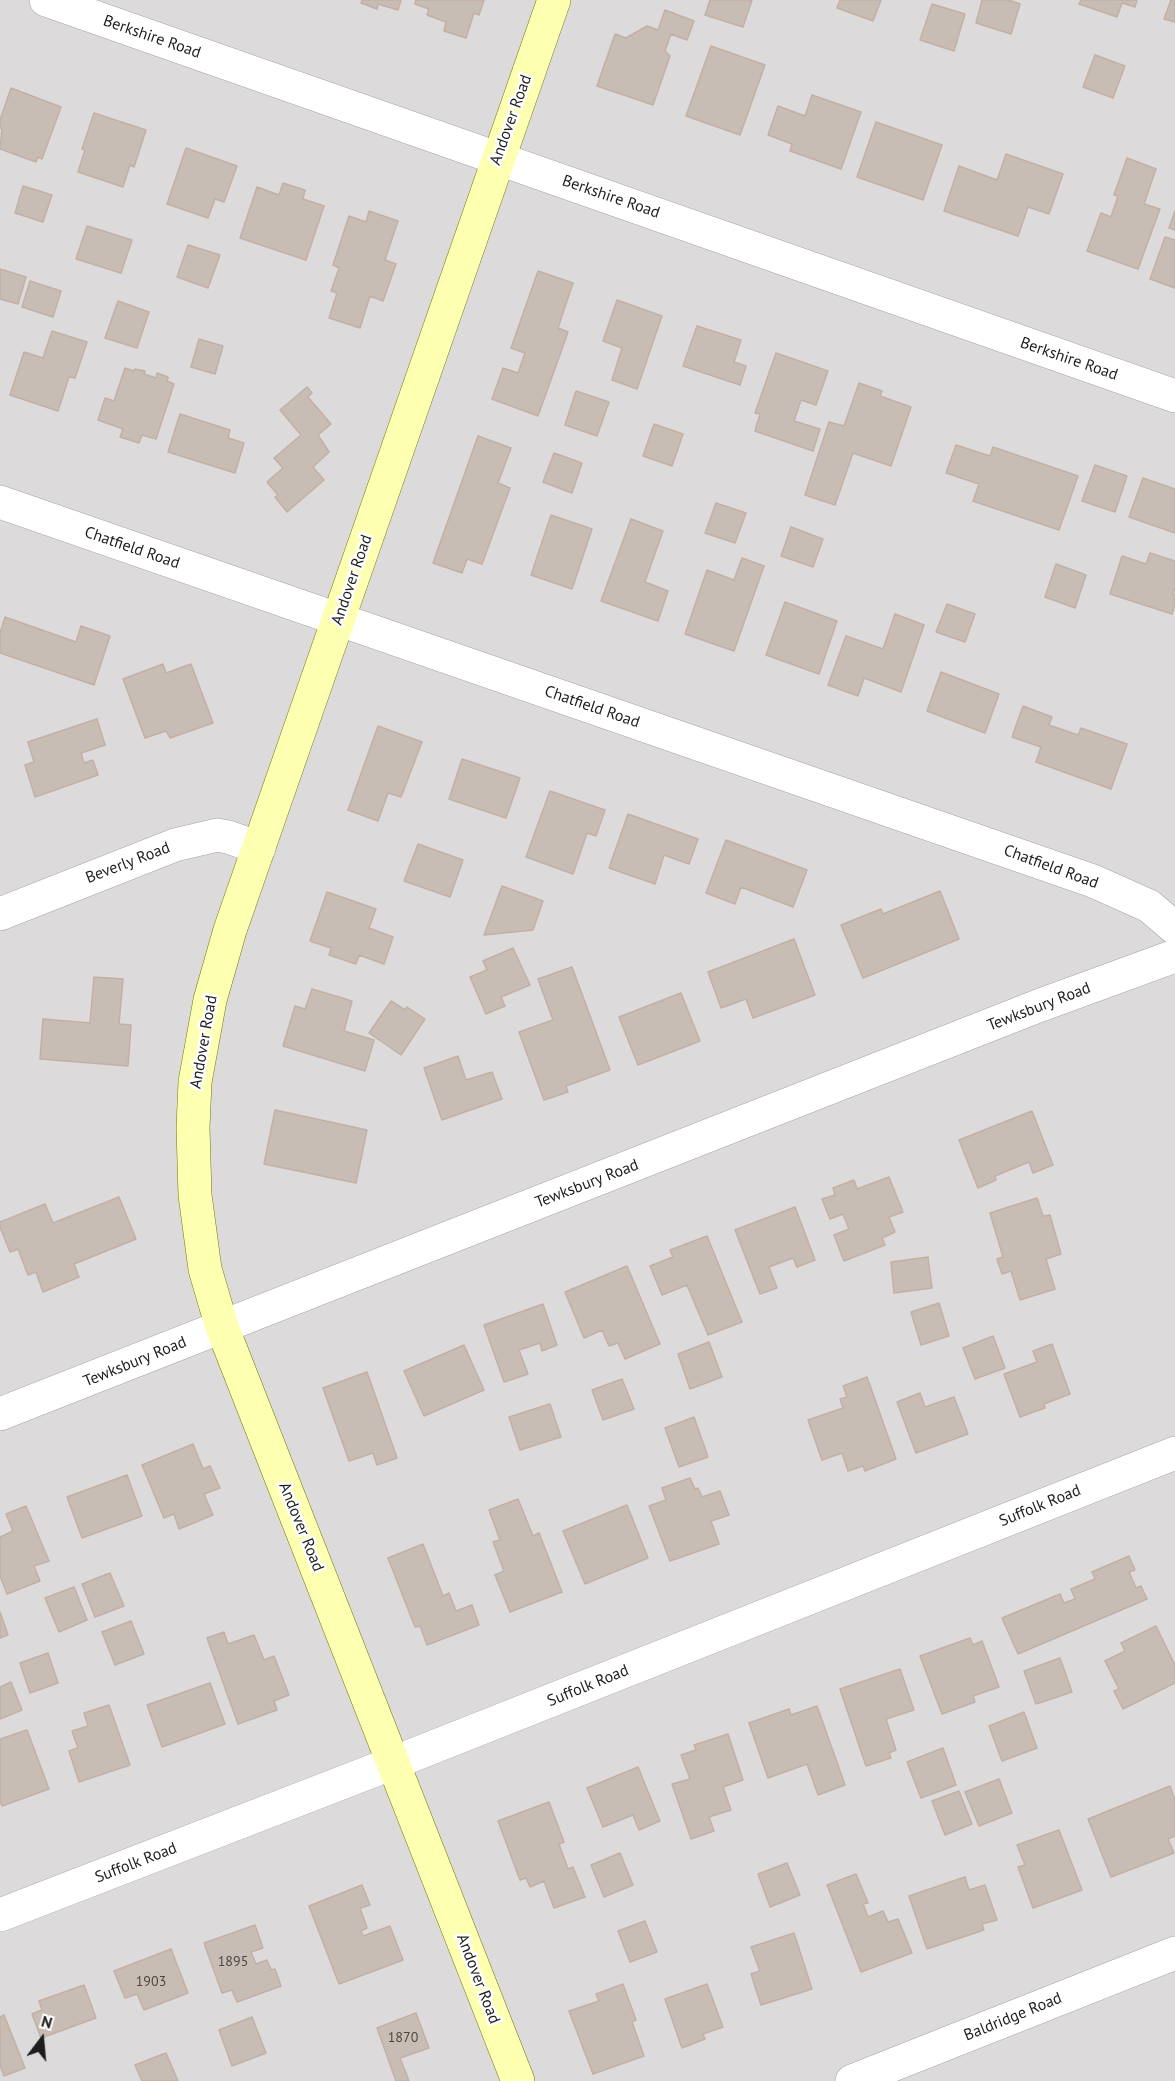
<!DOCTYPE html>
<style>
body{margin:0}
#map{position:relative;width:1175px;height:2081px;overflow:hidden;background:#f0ebe2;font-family:"PT Sans",sans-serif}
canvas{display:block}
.north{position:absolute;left:12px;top:2009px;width:60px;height:60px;-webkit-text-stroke:4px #fff;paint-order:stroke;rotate:16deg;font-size:16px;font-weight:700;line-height:24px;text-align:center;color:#1d1d1d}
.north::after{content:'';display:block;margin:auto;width:21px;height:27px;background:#1d1d1d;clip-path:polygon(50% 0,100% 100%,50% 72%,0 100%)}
</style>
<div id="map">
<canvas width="1175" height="2081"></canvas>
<div class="north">N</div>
</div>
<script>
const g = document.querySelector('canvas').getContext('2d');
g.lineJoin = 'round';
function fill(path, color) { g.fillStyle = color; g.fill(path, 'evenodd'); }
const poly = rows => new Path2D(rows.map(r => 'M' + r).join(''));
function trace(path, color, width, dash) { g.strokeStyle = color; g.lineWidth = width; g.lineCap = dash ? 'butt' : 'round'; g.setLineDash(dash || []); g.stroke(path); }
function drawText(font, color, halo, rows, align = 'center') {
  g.font = font + ' "PT Sans",sans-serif'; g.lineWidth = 5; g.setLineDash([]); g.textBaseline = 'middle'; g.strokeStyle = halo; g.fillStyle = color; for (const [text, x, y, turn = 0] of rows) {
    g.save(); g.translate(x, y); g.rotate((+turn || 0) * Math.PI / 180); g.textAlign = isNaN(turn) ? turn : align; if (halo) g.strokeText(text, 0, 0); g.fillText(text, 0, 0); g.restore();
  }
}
const residential = poly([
 [0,0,1175,0,1175,2081,0,2081]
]);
const building = poly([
 [362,0,401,0,398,10,378,4,377,9,361,3,362,0],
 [416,0,484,0,479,15,474,13,466,38,444,31,446,22,427,15,429,9,415,4,416,0],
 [710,0,752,0,743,27,705,15,710,0],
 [840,0,881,0,873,21,837,8,840,0],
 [982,0,1009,0,1020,4,1011,34,976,23,982,0],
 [1081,0,1137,0,1135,7,1122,3,1117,17,1079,4,1081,0],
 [1171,0,1175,0,1175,22,1164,19,1171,0],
 [932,4,965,14,954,51,920,40,932,4],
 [665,10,694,21,687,40,671,34,665,51,670,56,653,105,597,86,615,34,626,38,647,26,658,30,665,10],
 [711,46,765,65,740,135,686,116,711,46],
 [1095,55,1125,66,1113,98,1083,87,1095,55],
 [11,88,61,107,42,159,38,157,36,162,0,149,2,129,0,128,0,120,11,88],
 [812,95,861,112,841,169,790,151,792,144,768,135,778,106,805,116,812,95],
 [94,113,146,130,134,167,130,165,123,187,78,172,85,150,82,149,94,113],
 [876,122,942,145,923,200,857,177,876,122],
 [186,148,237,166,224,202,215,199,208,218,167,204,186,148],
 [1006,154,1063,174,1049,214,1028,207,1018,236,944,211,959,166,997,180,1006,154],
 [1127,158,1156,169,1144,204,1160,209,1138,269,1087,251,1101,213,1111,217,1118,196,1114,195,1127,158],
 [283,183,305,190,303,199,324,206,306,260,240,238,257,187,279,195,283,183],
 [23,186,52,195,43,222,15,213,23,186],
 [369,211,398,221,385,260,396,264,383,301,370,296,360,328,329,318,337,293,331,291,339,268,333,265,349,216,366,222,369,211],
 [1175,211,1175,230,1169,228,1175,211],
 [87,226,132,240,121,273,76,259,87,226],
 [1165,237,1175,240,1175,288,1150,279,1165,237],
 [188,245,220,255,208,288,177,277,188,245],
 [0,269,26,277,18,304,0,299,0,269],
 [538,271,573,283,558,328,568,332,538,416,492,399,503,368,518,373,525,353,511,348,538,271],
 [30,281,61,291,53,317,22,307,30,281],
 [617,300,662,316,637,389,612,380,622,348,603,341,617,300],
 [118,301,149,312,137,348,105,338,118,301],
 [697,326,741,340,734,362,746,366,740,385,683,366,697,326],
 [52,331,87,342,75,378,69,377,58,411,10,395,24,352,43,358,52,331],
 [199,339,223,346,215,374,191,367,199,339],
 [776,353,828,371,816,405,801,400,794,421,820,429,813,451,755,431,760,414,755,413,776,353],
 [125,368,134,371,135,369,145,371,144,374,156,378,157,373,168,377,167,381,174,384,156,439,142,435,139,443,120,437,123,429,98,420,105,398,114,401,125,368],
 [859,383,882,391,880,396,911,407,891,466,853,453,835,505,805,495,829,422,844,426,859,383],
 [307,387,312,393,308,397,331,424,318,435,329,452,313,467,324,480,287,512,275,497,278,495,267,482,283,468,274,458,301,435,280,410,307,387],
 [576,391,609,402,597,436,565,425,576,391],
 [180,414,230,430,228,438,244,443,235,473,168,452,180,414],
 [654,424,683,434,672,466,643,456,654,424],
 [478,436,511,448,498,483,510,488,482,564,467,559,462,573,433,563,478,436],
 [956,445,990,456,993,447,1078,476,1059,530,973,501,979,484,946,473,956,445],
 [554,453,582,463,572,493,543,482,554,453],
 [1095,465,1127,476,1115,512,1082,501,1095,465],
 [1143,478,1175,489,1175,533,1129,517,1143,478],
 [716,503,746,513,735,543,705,533,716,503],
 [551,515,592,529,572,589,531,575,551,515],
 [631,519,663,531,645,582,668,591,658,621,601,601,631,519],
 [791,527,823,539,813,567,781,556,791,527],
 [1150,553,1175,561,1175,587,1173,594,1175,595,1175,604,1172,614,1110,594,1122,556,1146,564,1150,553],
 [742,558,764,566,734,651,685,634,707,570,734,580,742,558],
 [1056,564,1086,575,1075,608,1045,597,1056,564],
 [785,602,837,621,819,674,766,655,785,602],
 [947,604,975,614,965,642,936,632,947,604],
 [895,614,924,625,901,692,864,678,858,696,828,685,846,636,883,649,895,614],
 [5,617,76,642,81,626,110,636,94,685,0,653,0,633,5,617],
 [163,664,166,673,191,664,213,723,170,738,166,731,145,738,123,679,163,664],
 [941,672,999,694,985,733,927,711,941,672],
 [1023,706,1052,717,1049,725,1078,735,1081,728,1127,744,1111,789,1036,762,1041,747,1012,737,1023,706],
 [97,719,105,745,81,753,84,763,93,760,98,775,35,797,25,765,34,762,28,742,97,719],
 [378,726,422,742,401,797,388,793,378,821,348,810,378,726],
 [462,759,520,778,506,818,449,799,462,759],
 [550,791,605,810,596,836,587,833,573,874,526,857,550,791],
 [628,814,698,839,689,864,664,855,655,884,609,868,628,814],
 [726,840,807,870,793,907,741,887,735,904,706,893,726,840],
 [418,844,463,860,450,897,404,881,418,844],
 [502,886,543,901,533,930,484,935,502,886],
 [940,891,959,939,863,978,841,925,881,909,883,914,940,891],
 [327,892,376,909,369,928,393,937,384,964,359,955,356,964,329,955,331,948,310,941,327,892],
 [794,939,815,995,753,1018,746,999,721,1008,708,972,794,939],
 [513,948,530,985,501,997,505,1006,486,1014,470,977,487,970,483,961,513,948],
 [572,967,610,1070,566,1086,568,1092,544,1100,519,1032,553,1020,538,979,572,967],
 [94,977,123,979,119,1024,131,1025,128,1066,40,1059,43,1019,90,1023,94,977],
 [312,989,352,1001,344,1031,374,1040,365,1071,283,1046,295,1006,305,1009,312,989],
 [681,993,700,1041,638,1065,619,1017,681,993],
 [391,1001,405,1010,407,1007,425,1019,401,1055,369,1033,391,1001],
 [458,1056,466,1080,492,1072,502,1099,442,1120,424,1068,458,1056],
 [275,1110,367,1130,356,1183,264,1164,275,1110],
 [1032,1111,1053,1165,1033,1173,1029,1162,995,1176,996,1180,978,1188,959,1140,1032,1111],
 [889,1177,903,1212,889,1217,895,1232,882,1238,885,1245,844,1261,834,1235,849,1229,843,1214,830,1219,822,1199,835,1195,833,1188,854,1180,857,1189,889,1177],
 [119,1197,136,1239,74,1264,79,1277,43,1292,36,1272,28,1275,18,1249,10,1252,0,1227,0,1222,45,1204,53,1223,119,1197],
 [1037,1198,1043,1216,1050,1215,1061,1254,1046,1259,1055,1289,1020,1300,1011,1271,1002,1274,997,1259,1003,1257,990,1213,1037,1198],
 [795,1207,815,1260,797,1267,793,1258,769,1267,777,1288,760,1294,735,1230,795,1207],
 [707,1236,742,1322,708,1335,687,1285,662,1295,650,1266,673,1257,670,1250,707,1236],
 [928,1257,932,1288,894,1293,891,1262,928,1257],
 [627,1266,660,1344,625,1359,618,1343,609,1346,602,1330,584,1338,565,1292,627,1266],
 [939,1303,949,1336,921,1345,911,1312,939,1303],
 [543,1304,557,1345,542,1351,540,1343,519,1350,528,1374,504,1382,484,1325,543,1304],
 [993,1336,1005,1368,975,1379,963,1348,993,1336],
 [709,1342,722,1377,690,1389,678,1354,709,1342],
 [1052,1344,1070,1394,1044,1404,1045,1408,1020,1417,1004,1374,1037,1362,1033,1351,1052,1344],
 [464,1345,484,1390,424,1416,404,1371,464,1345],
 [367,1372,397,1458,377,1465,373,1453,349,1461,323,1388,367,1372],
 [867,1377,896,1459,865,1471,863,1466,848,1471,842,1453,822,1460,808,1420,843,1408,840,1399,847,1397,843,1386,867,1377],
 [622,1379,634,1409,603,1420,592,1390,622,1379],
 [920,1393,925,1407,954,1397,968,1434,916,1453,897,1402,920,1393],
 [550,1404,561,1437,520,1450,509,1417,550,1404],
 [694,1417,708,1457,679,1467,665,1428,694,1417],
 [193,1444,203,1469,210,1466,220,1488,204,1494,213,1515,179,1529,174,1514,164,1518,142,1465,193,1444],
 [127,1475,142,1516,82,1538,67,1497,127,1475],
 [690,1478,695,1489,698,1488,702,1497,720,1491,729,1515,711,1521,719,1544,670,1561,649,1506,666,1500,662,1488,690,1478],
 [518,1499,533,1536,539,1533,562,1592,510,1612,495,1575,504,1571,493,1542,500,1540,489,1510,518,1499],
 [627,1505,648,1558,585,1584,563,1531,627,1505],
 [26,1506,49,1561,34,1566,40,1581,7,1594,0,1576,0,1537,13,1531,6,1514,26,1506],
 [423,1544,443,1596,449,1593,456,1611,472,1605,479,1625,427,1645,420,1626,415,1627,388,1558,423,1544],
 [1129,1556,1135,1570,1129,1572,1136,1588,1141,1586,1147,1599,1018,1654,1002,1618,1060,1594,1064,1603,1075,1599,1071,1589,1095,1579,1092,1572,1129,1556],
 [110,1573,124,1606,95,1617,82,1584,110,1573],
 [74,1587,87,1620,59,1632,45,1598,74,1587],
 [0,1612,8,1635,0,1638,0,1612],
 [131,1621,144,1654,115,1665,102,1632,131,1621],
 [1156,1626,1175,1665,1175,1683,1123,1709,1114,1691,1119,1689,1105,1661,1125,1651,1121,1643,1156,1626],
 [224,1632,228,1644,254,1635,264,1660,274,1656,289,1695,274,1701,277,1710,238,1724,207,1638,224,1632],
 [970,1638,973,1645,982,1641,999,1687,973,1696,975,1702,942,1714,920,1656,970,1638],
 [48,1653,58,1683,30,1693,20,1663,48,1653],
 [1060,1658,1072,1692,1036,1704,1024,1671,1060,1658],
 [900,1669,914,1710,886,1719,896,1750,889,1753,891,1758,866,1766,840,1689,900,1669],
 [11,1682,22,1710,0,1719,0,1687,11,1682],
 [210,1683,225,1724,162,1747,147,1705,210,1683],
 [109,1705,130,1765,79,1782,69,1751,78,1748,72,1731,88,1726,84,1713,109,1705],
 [817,1706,845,1785,818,1795,807,1764,768,1778,749,1723,789,1709,791,1715,817,1706],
 [1024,1712,1037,1748,1002,1761,989,1726,1024,1712],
 [27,1730,49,1789,2,1806,0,1801,0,1739,27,1730],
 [728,1734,743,1780,723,1787,731,1810,709,1817,714,1831,691,1839,672,1784,690,1779,681,1755,696,1750,694,1745,728,1734],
 [943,1748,956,1785,921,1798,907,1762,943,1748],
 [638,1767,660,1821,639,1830,633,1815,603,1827,587,1788,638,1767],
 [999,1779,1012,1813,979,1826,965,1792,999,1779],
 [1170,1786,1175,1800,1175,1836,1168,1839,1174,1853,1111,1877,1088,1819,1170,1786],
 [959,1791,972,1824,945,1835,932,1801,959,1791],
 [549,1802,564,1842,559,1844,568,1869,573,1867,585,1897,554,1908,544,1881,530,1887,526,1878,520,1880,498,1821,549,1802],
 [1059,1830,1082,1890,1033,1908,1018,1867,1025,1865,1017,1845,1059,1830],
 [620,1853,633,1885,604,1897,591,1865,620,1853],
 [787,1863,800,1895,770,1907,758,1874,787,1863],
 [856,1874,868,1903,863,1904,868,1917,883,1911,888,1922,898,1919,912,1953,861,1972,827,1885,856,1874],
 [965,1877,969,1890,985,1885,997,1920,982,1924,984,1930,927,1949,909,1896,965,1877],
 [362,1885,370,1905,360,1908,367,1928,361,1931,363,1936,390,1926,403,1960,339,1984,309,1906,362,1885],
 [645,1921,657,1952,630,1962,618,1931,645,1921],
 [255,1925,263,1948,251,1952,256,1964,267,1960,271,1970,275,1969,281,1986,237,2002,232,1990,222,1993,204,1943,255,1925],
 [794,1933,812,1989,761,2005,751,1974,760,1971,751,1947,794,1933],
 [171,1949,188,1993,144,2010,137,1994,125,1998,114,1971,171,1949],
 [623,1984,636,2020,632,2022,644,2056,593,2074,569,2011,599,2001,596,1994,623,1984],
 [707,1984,723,2027,703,2034,705,2039,682,2048,665,1999,707,1984],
 [84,1985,96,2018,41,2038,32,2014,42,2010,39,2001,84,1985],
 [416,2013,429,2048,400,2058,409,2081,396,2081,377,2028,416,2013],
 [4,2015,25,2068,4,2076,0,2065,0,2017,4,2015],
 [252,2017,266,2053,232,2066,219,2030,252,2017],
 [166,2053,178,2081,142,2081,135,2065,166,2053]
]);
const street = poly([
 [46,0,1175,396],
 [0,502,1093,881,1149,906,1175,928],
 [0,914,175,845,217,835,228,837,259,848],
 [0,1414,1038,1006,1175,956],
 [0,1915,393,1763,1175,1453],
 [852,2081,1175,1953]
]);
const secondary = poly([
 [518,2081,222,1327,205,1269,195,1195,193,1128,195,1082,210,1000,230,930,554,0]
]);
const numberNames = [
 ["1895",233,1962],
 ["1903",151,1982],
 ["1870",403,2038]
];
const streetNames = [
 ["Berkshire Road",152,37,19],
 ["Andover Road",511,120,-70],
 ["Berkshire Road",611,197,19],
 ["Berkshire Road",1069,359,19],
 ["Chatfield Road",132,548,19],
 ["Andover Road",352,580,-71],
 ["Chatfield Road",592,707,19],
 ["Beverly Road",128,863,-21],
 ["Chatfield Road",1051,867,20],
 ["Tewksbury Road",1039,1007,-21],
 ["Andover Road",204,1042,-80],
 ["Tewksbury Road",587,1184,-21],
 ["Tewksbury Road",135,1362,-22],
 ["Suffolk Road",1040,1506,-22],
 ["Andover Road",301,1527,68],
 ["Suffolk Road",588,1686,-22],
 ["Suffolk Road",136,1863,-21],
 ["Andover Road",478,1979,69],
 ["Baldridge Road",1013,2017,-22]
];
fill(residential, '#dcdada');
fill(building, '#c8bdb5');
trace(building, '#c3b0a3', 1.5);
trace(street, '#a4a4a4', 34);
trace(secondary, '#6f7900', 34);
trace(street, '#fff', 33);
trace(secondary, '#fdffb1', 33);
drawText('14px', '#484543', null, numberNames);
drawText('16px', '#1d1d1d', '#fff', streetNames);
</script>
